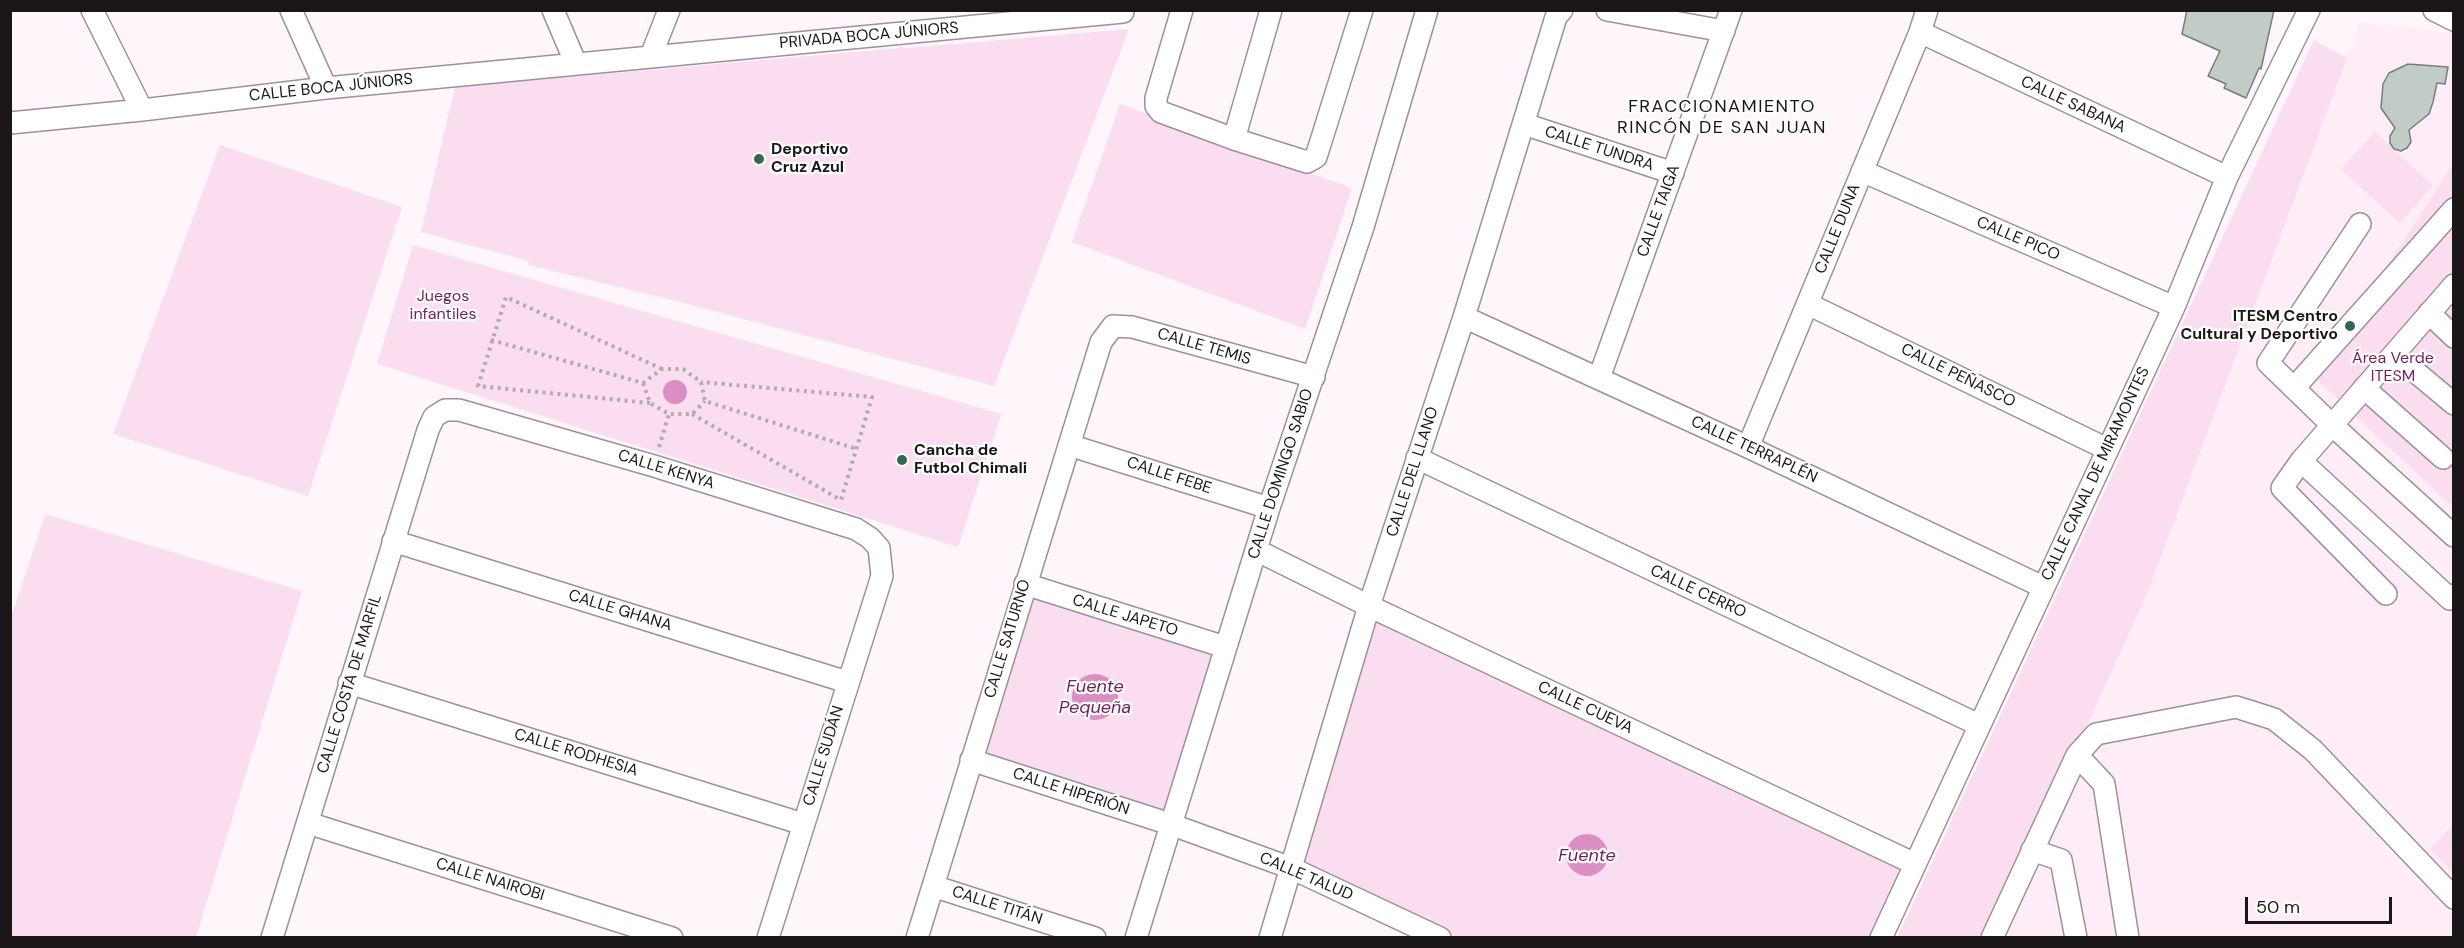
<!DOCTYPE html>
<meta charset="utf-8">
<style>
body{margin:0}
#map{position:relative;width:2464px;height:948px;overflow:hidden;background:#fff6fb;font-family:"DM Sans",sans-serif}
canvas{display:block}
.frame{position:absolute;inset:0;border:12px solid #1a1618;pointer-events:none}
.scale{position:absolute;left:2245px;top:897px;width:147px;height:27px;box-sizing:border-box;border:3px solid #1a1618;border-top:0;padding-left:8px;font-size:18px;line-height:21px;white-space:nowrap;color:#1a1618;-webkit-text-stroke:4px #fff;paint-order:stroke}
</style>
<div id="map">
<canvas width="2464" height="948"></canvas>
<div class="frame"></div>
<div class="scale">50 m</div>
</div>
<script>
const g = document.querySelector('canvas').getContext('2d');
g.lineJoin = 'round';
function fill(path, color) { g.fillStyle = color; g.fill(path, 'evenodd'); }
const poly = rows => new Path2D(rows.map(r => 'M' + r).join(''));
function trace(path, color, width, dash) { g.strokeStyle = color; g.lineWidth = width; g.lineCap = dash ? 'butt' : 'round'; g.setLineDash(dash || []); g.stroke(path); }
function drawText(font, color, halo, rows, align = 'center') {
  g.font = font + ' "DM Sans",sans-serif'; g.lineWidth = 4.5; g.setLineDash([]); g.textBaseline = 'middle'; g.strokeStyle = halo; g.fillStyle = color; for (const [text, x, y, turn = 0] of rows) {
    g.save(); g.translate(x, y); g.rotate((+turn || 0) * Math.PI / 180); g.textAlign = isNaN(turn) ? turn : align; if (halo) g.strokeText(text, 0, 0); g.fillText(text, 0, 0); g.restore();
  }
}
const built = poly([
 [2360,22,2453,33,2453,937,1991,938,2147,594]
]);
const green = poly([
 [1129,29,994,386,684,303,528,265,529,261,421,232,455,87,899,48,900,46,906,48],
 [2314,40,2347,58,2147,594,1991,937,1897,938],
 [1120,104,1352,188,1305,329,1072,242],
 [2375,132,2433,186,2400,223,2341,169],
 [220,145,402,207,308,496,113,434],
 [2453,164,2453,507,2315,378],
 [413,245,1001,414,958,547,377,364],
 [45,514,302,591,196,937,11,937,11,618],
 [1026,586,1220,650,1169,821,973,759],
 [1370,616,1906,866,1873,937,1458,938,1299,862],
 [2453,825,2453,872,2430,849]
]);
const water = poly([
 '663 392a12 12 0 1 1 24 0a12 12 0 1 1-24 0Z',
 '1072 697a23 23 0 1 1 46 0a23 23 0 1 1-46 0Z',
 '1566 855a21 21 0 1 1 42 0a21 21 0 1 1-42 0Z'
]);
const building = poly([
 [2187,10,2274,10,2261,69,2259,68,2246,98,2224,88,2226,84,2208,76,2220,51,2182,34,2187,10],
 [2408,64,2448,67,2445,84,2437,83,2433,102,2429,114,2409,130,2411,142,2407,148,2401,151,2394,149,2390,143,2390,136,2395,128,2381,108,2383,84,2389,73,2408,64]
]);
const path = poly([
 [491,340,643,383,662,369,683,369,701,382,705,401,857,449],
 [643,383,650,403,669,414,692,414,705,401],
 [650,403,478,386,506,297,662,369],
 [692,414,841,500,872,397,701,382],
 [659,447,669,414]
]);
const minor = poly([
 [92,10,142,110],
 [291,10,326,88],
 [553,10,576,64],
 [1182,10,1156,98,1156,106,1161,112,1234,139,1307,162,1316,157,1362,10],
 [1607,10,1724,31],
 [2434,10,2454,20],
 [1920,32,2227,177],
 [651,56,669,10],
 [10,123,142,110,326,88,1123,12],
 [1524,124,1673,173],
 [1234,139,1271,10],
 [1862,171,2174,307],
 [2360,224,2268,363,2332,425,2454,536],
 [2454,285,2301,461,2450,599,2454,595],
 [1808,304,2107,449],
 [2429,313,2454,337],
 [1464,317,1748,447,2043,587],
 [2394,354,2454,404],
 [1599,378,1731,10],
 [2294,388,2454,209],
 [2364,388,2443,458],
 [1069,445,1269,508],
 [1748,447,1920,32,1927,10],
 [1417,458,1979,725],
 [2301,461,2282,488,2386,594],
 [393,541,847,682],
 [1256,550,1369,606,1915,864],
 [1025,584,1225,647],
 [349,683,803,824],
 [2077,755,2104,784,2128,938],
 [971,760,1170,824,1291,868,1440,938],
 [308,823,672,938],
 [2032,850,2061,860,2076,938],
 [933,886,1095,938],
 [272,938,428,430,434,417,445,410,459,410,654,466,856,529,870,538,879,548,882,576,768,938],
 [917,938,1101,342,1113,326,1132,327,1314,377],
 [1136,938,1269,508,1363,227,1427,10],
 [1270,938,1369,606,1464,317,1556,17,1562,10],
 [1881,938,2174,307,2227,177,2309,10],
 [1992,938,2077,755,2096,734,2236,707,2274,719,2313,750,2454,898]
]);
const markers = [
 [759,159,6,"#32684e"],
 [2350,326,6,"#32684e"],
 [902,460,6,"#32684e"]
];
const streetNames = [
 ["PRIVADA BOCA JÚNIORS",869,36,-5],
 ["CALLE BOCA JÚNIORS",331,88,-6],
 ["CALLE SABANA",2073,105,25],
 ["CALLE TUNDRA",1599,149,18],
 ["CALLE TAIGA",1659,211,-70],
 ["CALLE DUNA",1838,229,-68],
 ["CALLE PICO",2018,239,23],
 ["CALLE TEMIS",1204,347,16],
 ["CALLE PEÑASCO",1958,376,26],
 ["CALLE TERRAPLÉN",1754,450,25],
 ["CALLE KENYA",666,470,17],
 ["CALLE DEL LLANO",1413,472,-72],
 ["CALLE DOMINGO SABIO",1281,474,-72],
 ["CALLE CANAL DE MIRAMONTES",2096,474,-65],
 ["CALLE FEBE",1169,476,18],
 ["CALLE CERRO",1698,592,25],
 ["CALLE GHANA",620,611,17],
 ["CALLE JAPETO",1125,616,17],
 ["CALLE SATURNO",1008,639,-73],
 ["CALLE COSTA DE MARFIL",350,684,-73],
 ["CALLE CUEVA",1585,708,25],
 ["CALLE RODHESIA",576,753,17],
 ["CALLE SUDÁN",824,756,-73],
 ["CALLE HIPERIÓN",1071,792,18],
 ["CALLE TALUD",1306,877,23],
 ["CALLE NAIROBI",490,880,17],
 ["CALLE TITÁN",997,906,18]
];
const poiNames = [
 ["Deportivo",771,150],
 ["Cruz Azul",771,168],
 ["ITESM Centro",2338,317,"right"],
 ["Cultural y Deportivo",2338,335,"right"],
 ["Cancha de",914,451],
 ["Futbol Chimali",914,469]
];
const parkNames = [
 ["Juegos",443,297],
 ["infantiles",443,315],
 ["Área Verde",2393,359],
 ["ITESM",2393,377]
];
const neighbourhoodNames = [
 ["FRACCIONAMIENTO",1722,107],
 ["RINCÓN DE SAN JUAN",1722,128]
];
const waterNames = [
 ["Fuente",1095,687],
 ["Pequeña",1095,708],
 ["Fuente",1587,856]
];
fill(built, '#feecf7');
fill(green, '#fbddf0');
fill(water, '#db8ec2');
fill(building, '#c0ccc5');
trace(building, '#76807a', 1.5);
trace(minor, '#9c9198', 24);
trace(path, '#b2aaae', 4, [3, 4.5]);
trace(minor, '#fff', 21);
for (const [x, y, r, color] of markers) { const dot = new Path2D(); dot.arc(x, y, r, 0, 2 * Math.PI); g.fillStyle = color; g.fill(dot); trace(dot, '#fff', 2); }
drawText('16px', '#1a1618', '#fff', streetNames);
drawText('bold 16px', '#1a1618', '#fff', poiNames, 'left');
drawText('16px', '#751c5f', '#fff', parkNames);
g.letterSpacing = '1.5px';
drawText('18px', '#1a1618', '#fff', neighbourhoodNames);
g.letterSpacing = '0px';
drawText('italic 18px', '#72195c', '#fff', waterNames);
</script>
